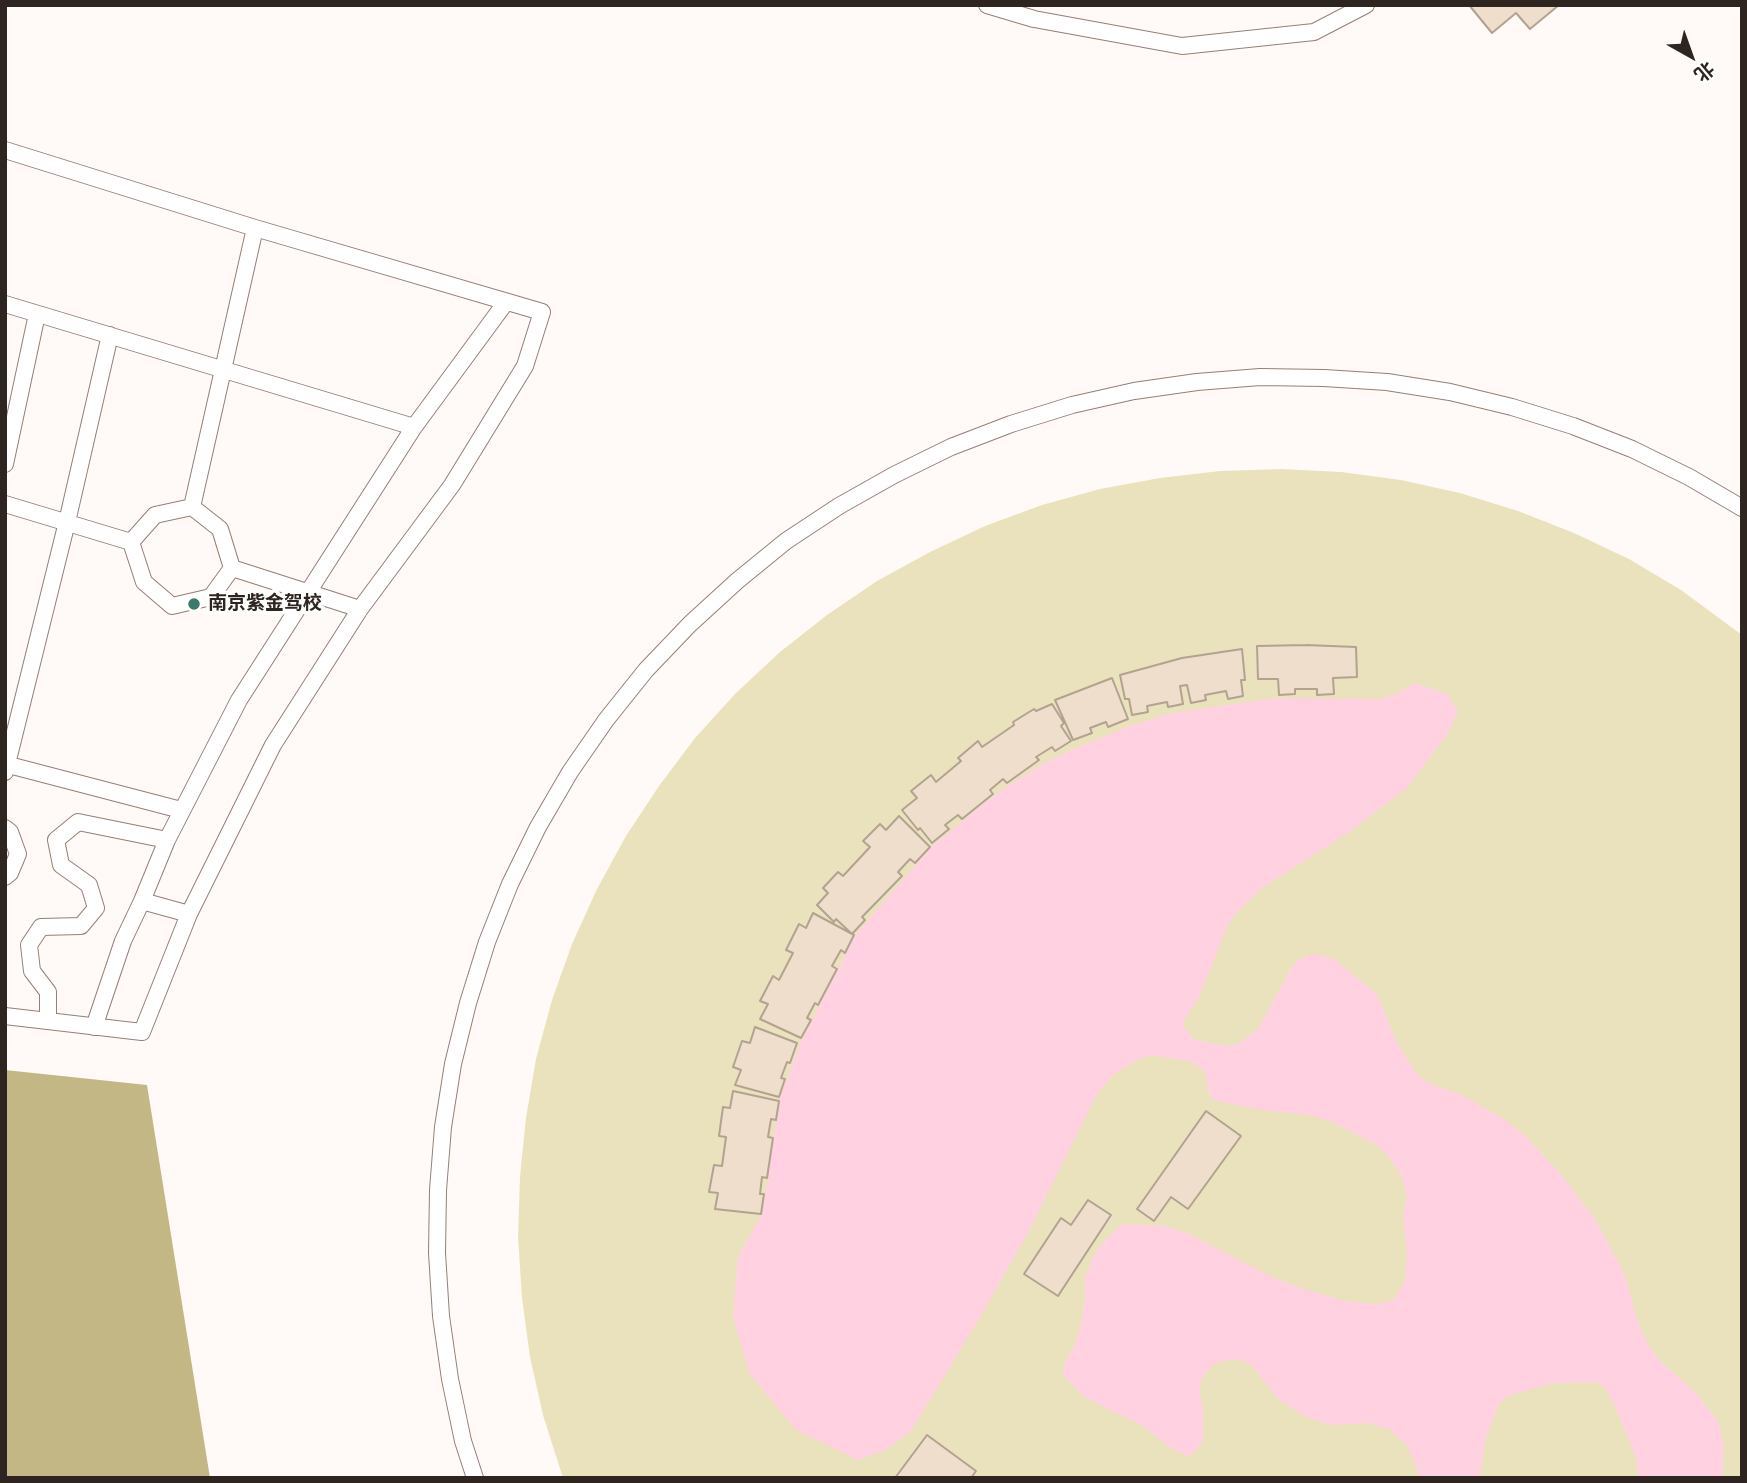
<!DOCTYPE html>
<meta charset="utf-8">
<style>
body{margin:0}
#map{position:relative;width:1747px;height:1483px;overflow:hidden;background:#fffaf7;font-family:"IBM Plex Serif","Noto Sans SC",serif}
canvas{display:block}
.frame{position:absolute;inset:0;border:7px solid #2e2520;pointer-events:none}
.north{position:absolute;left:1656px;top:21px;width:70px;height:70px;-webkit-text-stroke:5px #fff;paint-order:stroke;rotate:140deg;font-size:19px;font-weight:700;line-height:28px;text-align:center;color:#2e2520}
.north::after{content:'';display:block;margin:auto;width:24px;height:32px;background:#2e2520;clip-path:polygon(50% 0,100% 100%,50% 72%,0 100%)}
</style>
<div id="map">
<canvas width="1747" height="1483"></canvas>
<div class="frame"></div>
<div class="north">北</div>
</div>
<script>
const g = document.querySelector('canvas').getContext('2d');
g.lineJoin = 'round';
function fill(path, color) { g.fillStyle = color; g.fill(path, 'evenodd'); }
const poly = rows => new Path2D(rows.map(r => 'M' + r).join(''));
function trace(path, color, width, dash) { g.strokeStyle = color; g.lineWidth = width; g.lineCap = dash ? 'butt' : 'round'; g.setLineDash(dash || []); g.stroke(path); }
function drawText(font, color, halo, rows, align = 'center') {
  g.font = font + ' "IBM Plex Serif","Noto Sans SC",serif'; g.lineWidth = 7; g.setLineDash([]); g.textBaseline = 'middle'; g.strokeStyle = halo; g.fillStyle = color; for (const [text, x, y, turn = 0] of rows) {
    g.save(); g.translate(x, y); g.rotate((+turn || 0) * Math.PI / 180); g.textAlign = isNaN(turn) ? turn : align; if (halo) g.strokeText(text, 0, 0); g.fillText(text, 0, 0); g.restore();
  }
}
const green = poly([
 [1281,469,1341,472,1401,480,1460,493,1518,511,1574,533,1629,559,1681,590,1742,635,1742,1478,563,1478,543,1415,530,1357,522,1298,518,1237,520,1177,526,1118,536,1059,552,1000,572,944,597,889,626,836,659,786,695,738,736,693,780,652,827,615,877,581,930,552,985,526,1042,505,1100,489,1160,478,1220,471]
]);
const forest = poly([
 [5,1070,147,1085,210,1478,5,1478]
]);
const water = poly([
 [1415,683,1447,694,1458,711,1448,733,1407,788,1348,833,1262,888,1236,913,1227,927,1199,997,1182,1024,1194,1040,1229,1046,1241,1042,1258,1029,1293,965,1301,958,1310,955,1318,954,1334,959,1377,994,1398,1045,1417,1074,1430,1084,1460,1094,1507,1121,1524,1135,1559,1172,1596,1220,1624,1273,1639,1325,1650,1348,1661,1362,1696,1393,1719,1423,1724,1449,1722,1478,1638,1478,1636,1458,1614,1404,1604,1387,1596,1382,1554,1383,1510,1395,1499,1403,1485,1441,1480,1478,1419,1478,1415,1463,1406,1444,1389,1429,1366,1423,1331,1425,1304,1416,1278,1399,1251,1365,1242,1360,1232,1359,1214,1364,1202,1378,1199,1387,1203,1410,1203,1440,1196,1451,1187,1456,1172,1449,1140,1424,1105,1408,1082,1395,1063,1375,1065,1363,1075,1344,1081,1324,1085,1300,1085,1277,1095,1253,1107,1238,1123,1224,1166,1226,1189,1234,1272,1277,1301,1288,1346,1301,1375,1304,1385,1303,1395,1298,1405,1281,1407,1253,1403,1216,1407,1195,1400,1173,1385,1152,1373,1143,1330,1121,1309,1115,1261,1110,1213,1100,1208,1090,1205,1071,1191,1062,1152,1055,1139,1059,1115,1073,1097,1094,1028,1233,979,1319,911,1431,886,1450,858,1460,796,1430,749,1373,733,1316,738,1256,762,1215,780,1097,801,1042,856,934,932,846,996,794,1041,765,1069,751,1129,726,1172,713,1275,698,1380,699,1396,694]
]);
const building = poly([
 [1469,5,1559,5,1530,29,1516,13,1492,33,1469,5],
 [1306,645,1356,647,1357,677,1333,678,1334,694,1317,695,1317,689,1295,689,1295,694,1279,695,1278,679,1258,679,1257,646,1306,645],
 [1242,649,1245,680,1241,680,1243,696,1228,699,1226,691,1205,695,1206,700,1191,703,1187,685,1180,686,1183,704,1168,707,1167,702,1147,706,1148,712,1132,715,1129,699,1125,699,1120,675,1182,658,1242,649],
 [1112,678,1128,719,1108,727,1106,722,1090,728,1092,733,1073,740,1055,700,1112,678],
 [1052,704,1064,723,1061,726,1071,741,1055,751,1052,747,1036,757,1039,760,1007,783,1003,779,990,790,993,794,962,819,958,815,945,825,949,829,932,843,920,828,918,830,902,810,917,798,911,791,931,775,936,782,961,761,958,758,978,741,982,747,1014,725,1013,722,1034,709,1036,711,1052,704],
 [899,816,930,847,915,863,910,859,898,872,902,876,862,917,865,920,852,934,836,919,834,922,817,905,828,893,823,888,838,872,843,876,870,847,863,841,880,824,886,830,899,816],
 [813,913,854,935,845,953,841,950,832,966,837,969,818,1005,815,1003,807,1018,811,1020,801,1038,760,1019,768,1004,760,1001,773,976,779,980,793,953,786,950,799,924,806,928,813,913],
 [755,1027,797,1043,790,1063,787,1062,781,1078,785,1079,779,1097,735,1085,741,1070,733,1067,742,1041,750,1043,755,1027],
 [733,1091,779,1101,776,1120,771,1119,768,1137,773,1138,767,1178,762,1177,760,1194,764,1194,761,1214,715,1209,718,1193,709,1192,714,1165,722,1166,726,1137,719,1136,723,1107,730,1108,733,1091],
 [1206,1111,1241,1136,1188,1209,1171,1197,1154,1221,1137,1209,1206,1111],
 [1088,1200,1111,1215,1058,1296,1024,1274,1061,1218,1071,1225,1088,1200],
 [927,1435,976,1471,971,1478,895,1478,927,1435]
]);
const lane = poly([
 [987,5,1034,19,1182,46,1314,32,1366,5],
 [5,150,255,228,542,312,525,366,452,485,360,609,273,745,189,914,142,1032,5,1016],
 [5,304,414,427],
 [5,464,37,314],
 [5,504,131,542],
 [192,507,220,529,232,568,211,597,172,606,144,582,131,542,155,515,192,507],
 [192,507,255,228],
 [232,568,360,609],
 [5,764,181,810],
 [5,772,67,522,110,335],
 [5,828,10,832,18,854,10,873,5,877],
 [142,901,189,914],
 [48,1021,48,992,32,971,29,945,41,927,81,926,96,908,89,885,61,865,56,840,78,822,167,840],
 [94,1027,123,941,142,901,167,840,239,700,414,427,506,302],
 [475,1478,463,1441,450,1379,441,1316,437,1253,438,1190,443,1127,453,1064,468,1003,487,942,510,884,538,827,570,772,606,720,646,670,690,624,737,581,786,541,839,506,894,475,951,447,1011,424,1072,405,1134,391,1197,382,1260,377,1324,378,1387,382,1450,392,1512,407,1573,426,1632,449,1689,477,1742,508]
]);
const markers = [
 [194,604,7,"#3a7a6a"]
];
const poiNames = [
 ["南京紫金驾校",208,604]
];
fill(green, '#eae2bc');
fill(forest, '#c3b885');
fill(water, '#ffd1e1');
fill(building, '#eedecb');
trace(building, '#b2a391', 2);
trace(lane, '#957f75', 18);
trace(lane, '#fff', 16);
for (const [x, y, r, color] of markers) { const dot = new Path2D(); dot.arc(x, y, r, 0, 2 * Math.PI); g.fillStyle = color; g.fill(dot); trace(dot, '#fff', 2.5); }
drawText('bold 19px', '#2e2520', '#fff', poiNames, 'left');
</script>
